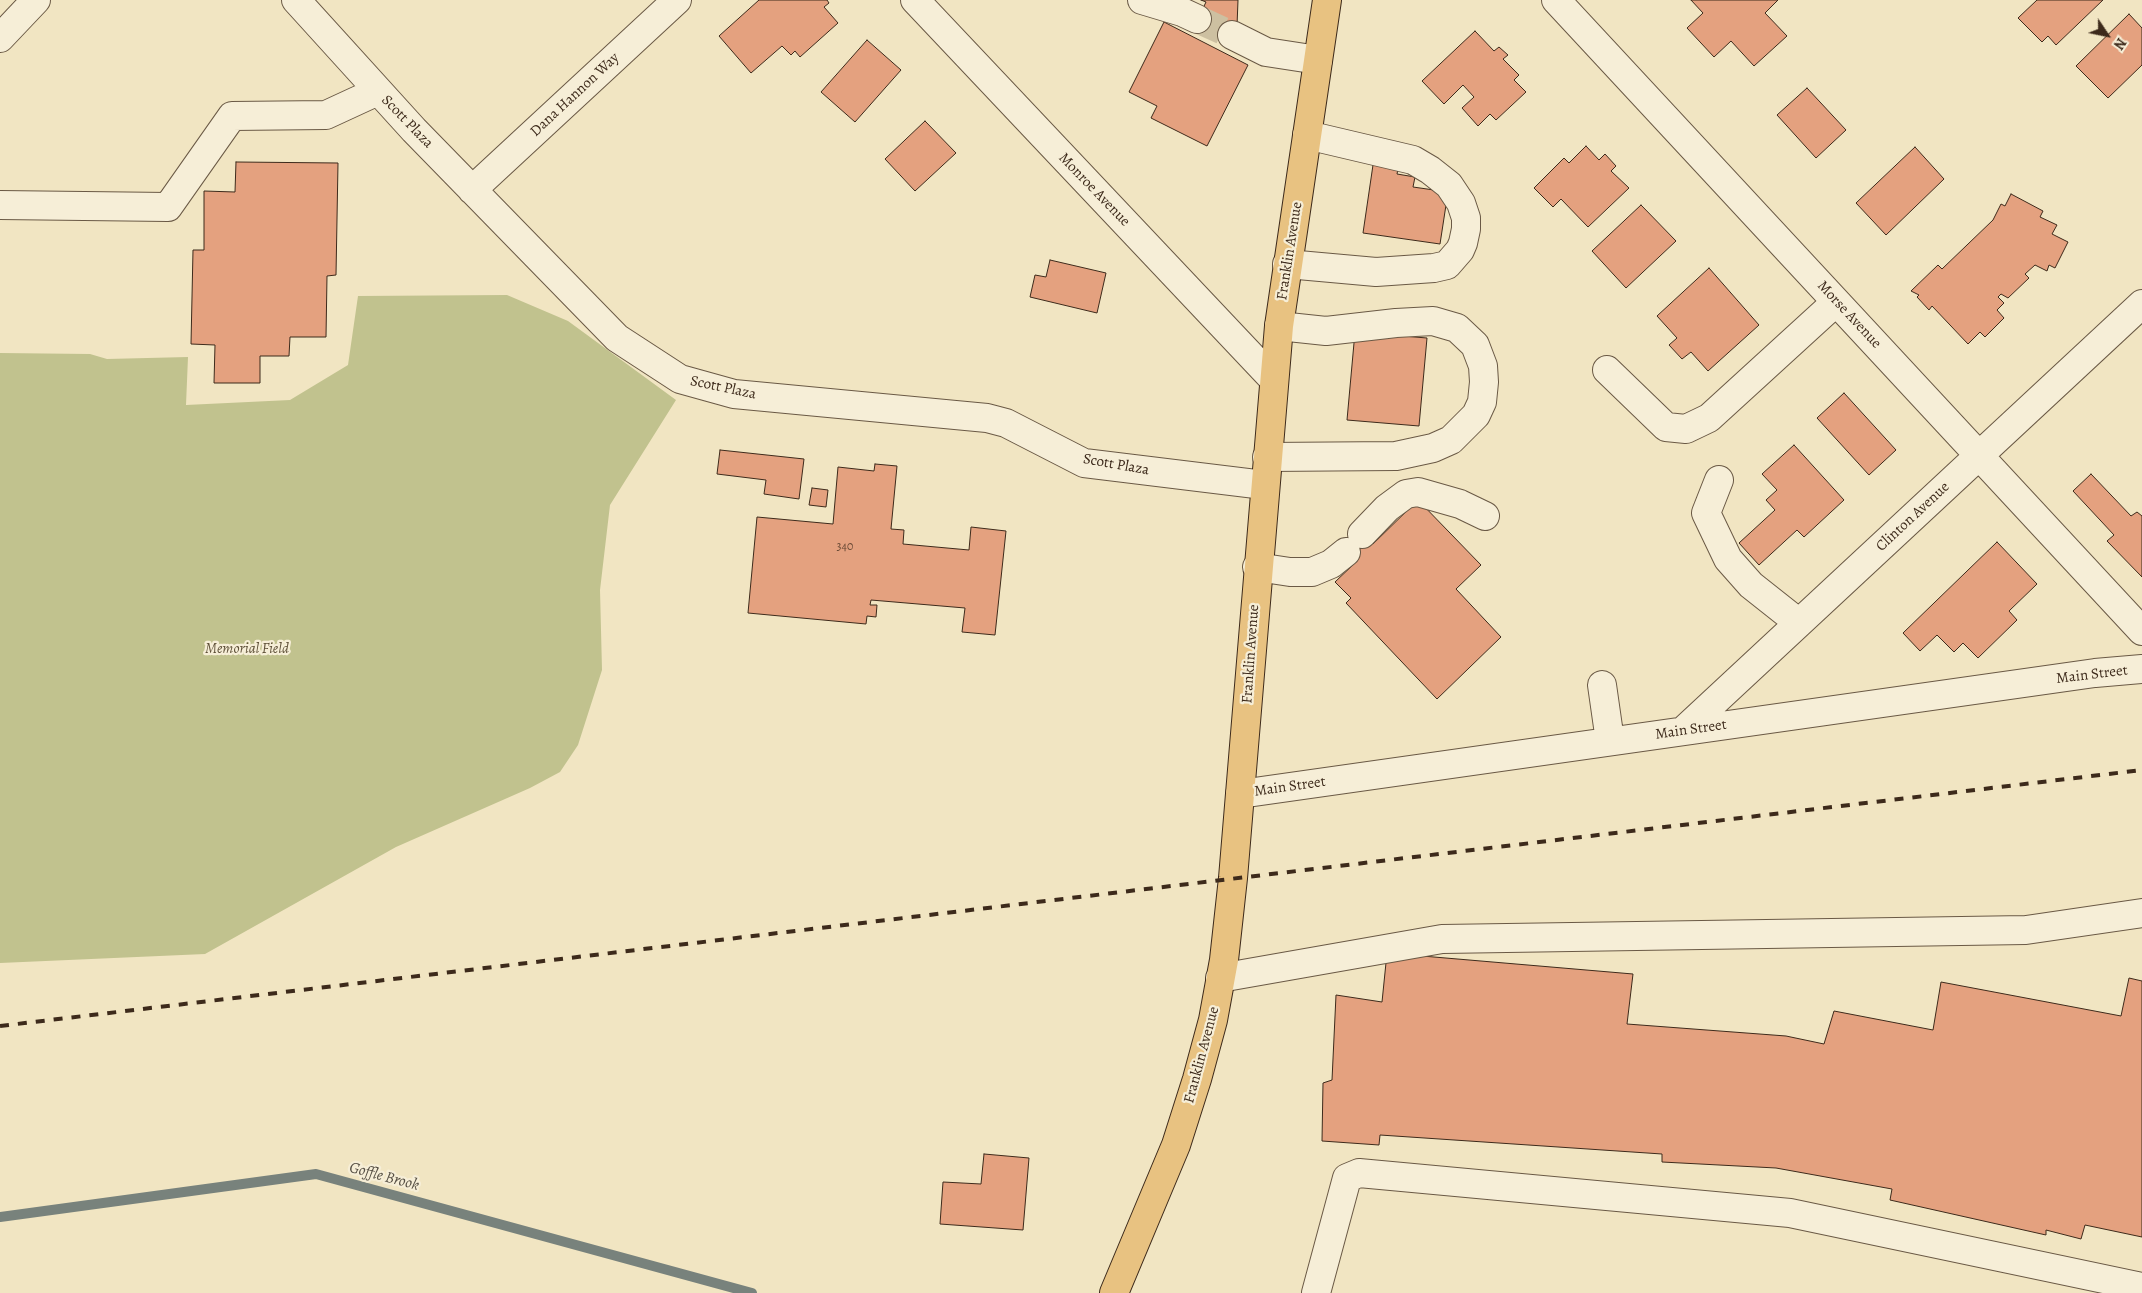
<!DOCTYPE html>
<style>
body{margin:0}
#map{position:relative;width:2142px;height:1293px;overflow:hidden;background:#f1e5c2;font-family:Alegreya,serif}
canvas{display:block}
.north{position:absolute;left:2082px;top:10px;width:50px;height:50px;-webkit-text-stroke:4px #f6eed7;paint-order:stroke;rotate:124deg;font-size:14px;font-weight:700;line-height:20px;text-align:center;color:#3d2a1b}
.north::after{content:'';display:block;margin:auto;width:18px;height:22px;background:#3d2a1b;clip-path:polygon(50% 0,100% 100%,50% 72%,0 100%)}
</style>
<div id="map">
<canvas width="2142" height="1293"></canvas>
<div class="north">N</div>
</div>
<script>
const g = document.querySelector('canvas').getContext('2d');
g.lineJoin = 'round';
function fill(path, color) { g.fillStyle = color; g.fill(path, 'evenodd'); }
const poly = rows => new Path2D(rows.map(r => 'M' + r).join(''));
function trace(path, color, width, dash) { g.strokeStyle = color; g.lineWidth = width; g.lineCap = dash ? 'butt' : 'round'; g.setLineDash(dash || []); g.stroke(path); }
function drawText(font, color, halo, rows, align = 'center') {
  g.font = font + ' Alegreya,serif'; g.lineWidth = 4.5; g.setLineDash([]); g.textBaseline = 'middle'; g.strokeStyle = halo; g.fillStyle = color; for (const [text, x, y, turn = 0] of rows) {
    g.save(); g.translate(x, y); g.rotate((+turn || 0) * Math.PI / 180); g.textAlign = isNaN(turn) ? turn : align; if (halo) g.strokeText(text, 0, 0); g.fillText(text, 0, 0); g.restore();
  }
}
const green = poly([
 [507,295,568,321,676,400,610,505,600,590,602,670,578,745,560,772,530,788,396,847,205,954,0,963,0,353,90,354,107,359,188,357,186,405,290,400,348,365,358,296]
]);
const stream = poly([
 [0,1217,316,1174,752,1293]
]);
const building = poly([
 [759,0,827,0,829,3,824,7,838,23,800,57,795,51,791,55,782,46,751,73,719,36,759,0],
 [1201,0,1238,0,1237,26,1229,41,1196,23,1206,2,1201,0],
 [1691,0,1778,0,1765,13,1787,36,1754,66,1731,41,1714,57,1687,28,1703,13,1691,0],
 [2037,0,2103,0,2056,45,2048,36,2042,42,2018,18,2037,0],
 [2129,14,2142,28,2142,65,2108,98,2076,66,2129,14],
 [1164,22,1248,65,1207,146,1151,118,1157,106,1129,92,1164,22],
 [1475,31,1494,51,1499,47,1508,55,1503,59,1519,75,1514,80,1526,92,1496,120,1490,114,1478,126,1462,108,1474,97,1463,85,1444,104,1422,81,1475,31],
 [867,40,901,70,855,122,821,92,867,40],
 [1807,88,1846,130,1816,158,1777,115,1807,88],
 [925,121,956,153,915,191,885,159,925,121],
 [1586,146,1599,160,1605,154,1616,166,1611,171,1629,188,1588,227,1561,199,1553,207,1534,188,1564,158,1569,163,1586,146],
 [1915,147,1944,179,1886,235,1856,203,1915,147],
 [236,162,338,163,336,275,327,276,326,337,290,337,289,356,260,356,260,383,214,383,215,345,191,344,193,250,204,250,204,191,235,192,236,162],
 [1373,165,1398,169,1397,174,1415,177,1413,187,1448,192,1440,244,1363,233,1373,165],
 [2011,194,2043,211,2040,217,2057,225,2052,234,2068,242,2055,268,2049,265,2047,271,2035,265,2025,274,2029,278,2008,298,2001,294,1998,297,2004,303,1997,310,2004,318,1985,337,1980,332,1968,344,1932,306,1929,310,1917,297,1919,295,1911,291,1938,265,1942,269,1993,220,2001,204,2005,206,2011,194],
 [1641,205,1676,241,1626,288,1592,251,1641,205],
 [1050,260,1106,273,1097,313,1030,297,1035,275,1046,277,1050,260],
 [1709,268,1759,325,1708,371,1691,352,1682,359,1669,345,1677,338,1657,316,1709,268],
 [1355,332,1427,338,1419,426,1347,420,1355,332],
 [1844,393,1896,450,1869,475,1817,418,1844,393],
 [1794,445,1844,500,1804,537,1797,530,1759,565,1739,543,1775,510,1766,500,1777,490,1762,474,1794,445],
 [720,450,804,459,799,499,764,494,766,480,717,474,720,450],
 [875,464,897,466,891,529,904,530,903,544,969,550,971,527,1006,531,995,635,962,632,965,608,871,600,870,605,877,605,876,617,867,616,866,624,748,613,757,517,833,524,838,467,874,471,875,464],
 [2091,474,2131,516,2137,512,2142,516,2142,577,2107,541,2114,535,2073,491,2091,474],
 [812,488,828,490,826,507,809,505,812,488],
 [1418,500,1481,565,1456,589,1501,637,1437,699,1346,603,1351,598,1335,582,1356,562,1341,547,1358,530,1373,544,1418,500],
 [1997,542,2037,584,2009,611,2017,620,1978,658,1963,643,1954,652,1937,635,1920,651,1903,633,1997,542],
 [1387,953,1633,974,1627,1024,1786,1036,1824,1044,1834,1011,1933,1030,1941,982,2121,1016,2129,978,2142,981,2142,1237,2085,1225,2081,1239,2046,1230,2046,1235,1890,1200,1892,1189,1776,1168,1662,1162,1662,1154,1380,1135,1379,1145,1322,1141,1323,1083,1332,1080,1336,995,1382,1002,1387,953],
 [984,1154,1029,1158,1023,1230,940,1224,943,1182,981,1184,984,1154]
]);
const minorTunnel = poly([
 [1197,19,1232,35]
]);
const minor = poly([
 [296,0,414,130,617,338,680,379,734,394,987,418,1006,423,1084,463,1264,485],
 [915,0,1273,379],
 [1142,0,1182,12,1197,19],
 [1556,0,2142,631],
 [1232,35,1266,52,1318,60],
 [0,38,36,0],
 [472,190,677,0],
 [0,205,168,207,232,116,326,115,378,91],
 [1287,264,1376,272,1434,268,1447,265,1460,250,1463,243,1466,229,1466,218,1461,203,1449,185,1430,170,1413,160,1307,135],
 [1607,370,1666,427,1686,429,1709,418,1836,302],
 [1267,457,1396,456,1433,448,1451,440,1476,415,1482,402,1484,382,1483,366,1475,345,1457,328,1433,321,1396,323,1326,331,1279,326],
 [1719,480,1706,513,1728,559,1751,585,1799,623],
 [1362,534,1387,508,1406,494,1418,492,1460,504,1485,516],
 [1257,567,1290,572,1312,572,1331,564,1346,552],
 [1602,685,1610,741],
 [1684,730,2142,304],
 [1240,794,2095,673,2142,669],
 [1220,978,1442,939,2026,930,2142,913],
 [1316,1293,1347,1178,1359,1173,1790,1213,2142,1287]
]);
const major = poly([
 [1114,1293,1176,1145,1197,1079,1213,1020,1224,960,1233,878,1279,326,1327,0]
]);
const rail = poly([
 [0,1026,2142,770]
]);
const numberNames = [
 ["340",845,547]
];
const streetNames = [
 ["Dana Hannon Way",575,95,-43],
 ["Scott Plaza",407,122,46],
 ["Monroe Avenue",1094,190,46],
 ["Franklin Avenue",1290,251,-81],
 ["Morse Avenue",1849,315,47],
 ["Scott Plaza",723,388,12],
 ["Scott Plaza",1116,465,10],
 ["Clinton Avenue",1913,517,-43],
 ["Franklin Avenue",1251,654,-86],
 ["Main Street",2092,675,-7],
 ["Main Street",1691,730,-8],
 ["Main Street",1290,787,-8],
 ["Franklin Avenue",1202,1055,-75]
];
const parkNames = [
 ["Memorial Field",247,649]
];
const waterNames = [
 ["Goffle Brook",384,1177,15]
];
fill(green, '#c1c28e');
trace(stream, '#78827c', 10);
fill(building, '#e4a17f');
trace(building, '#3d2a1b', 1);
trace(minorTunnel, '#cdc0a1', 28, [28, 14]);
trace(minor, '#6a5945', 30);
trace(major, '#3d2a1b', 30);
trace(minor, '#f6eed7', 28);
trace(major, '#e8c281', 28);
trace(rail, '#3d2a1b', 4, [9, 9]);
drawText('12px', '#674834', null, numberNames);
drawText('15px', '#3d2a1b', '#f6eed7', streetNames);
drawText('italic 15px', '#5e5038', '#f6eed7', parkNames);
drawText('italic 16px', '#564f44', '#f6eed7', waterNames);
</script>
